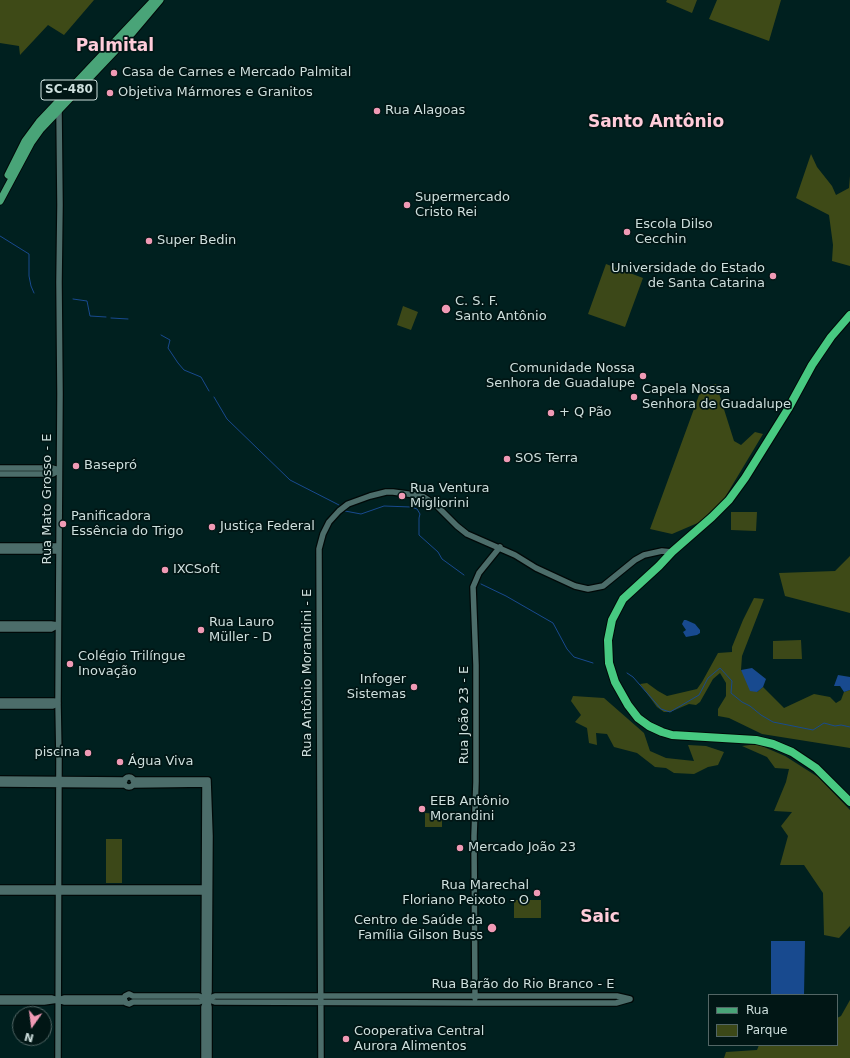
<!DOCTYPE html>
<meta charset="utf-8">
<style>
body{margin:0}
#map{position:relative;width:850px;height:1058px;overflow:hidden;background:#00201f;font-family:"DejaVu Sans",sans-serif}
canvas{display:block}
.legend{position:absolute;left:708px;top:994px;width:130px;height:52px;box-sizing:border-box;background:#011615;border:1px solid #536665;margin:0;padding:5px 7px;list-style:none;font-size:12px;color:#cedfdd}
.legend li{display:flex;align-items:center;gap:8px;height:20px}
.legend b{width:20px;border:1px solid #536665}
.north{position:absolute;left:12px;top:1006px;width:40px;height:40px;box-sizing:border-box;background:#011615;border:1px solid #536665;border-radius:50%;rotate:194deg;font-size:11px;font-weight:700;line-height:16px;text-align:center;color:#cedfdd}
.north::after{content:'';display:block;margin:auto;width:14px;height:18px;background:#f09ab5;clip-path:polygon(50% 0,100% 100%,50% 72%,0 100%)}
</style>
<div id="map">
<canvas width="850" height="1058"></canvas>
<ul class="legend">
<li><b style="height:5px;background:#49a478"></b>Rua</li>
<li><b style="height:11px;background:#3c4818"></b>Parque</li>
</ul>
<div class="north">N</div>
</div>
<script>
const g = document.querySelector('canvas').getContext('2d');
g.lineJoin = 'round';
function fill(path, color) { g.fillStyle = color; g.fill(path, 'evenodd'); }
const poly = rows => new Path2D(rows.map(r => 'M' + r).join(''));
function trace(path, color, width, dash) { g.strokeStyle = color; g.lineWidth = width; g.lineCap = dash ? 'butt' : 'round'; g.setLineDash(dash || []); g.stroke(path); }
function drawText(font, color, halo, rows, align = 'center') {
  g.font = font + ' "DejaVu Sans",sans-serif'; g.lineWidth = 3.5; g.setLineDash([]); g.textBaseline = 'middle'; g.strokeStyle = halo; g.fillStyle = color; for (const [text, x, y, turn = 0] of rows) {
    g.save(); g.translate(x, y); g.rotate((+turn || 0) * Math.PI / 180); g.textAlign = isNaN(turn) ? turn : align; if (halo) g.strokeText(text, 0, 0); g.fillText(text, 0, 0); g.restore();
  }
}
const green = poly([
 [667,0,697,0,692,13,666,2],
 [606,264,643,278,625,327,588,314],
 [403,306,418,312,411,330,397,325],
 [731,512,757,512,756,531,731,530],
 [801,640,802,659,773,659,773,641],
 [573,696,604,698,644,733,650,751,666,758,694,761,688,745,706,746,724,752,718,765,708,767,694,774,674,773,666,768,655,767,637,753,614,747,607,734,596,733,597,745,589,743,587,728,575,722,581,715,571,701],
 [757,744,785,756,818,777,850,810,850,926,839,938,824,935,823,893,804,865,780,865,788,836,781,826,792,812,774,811,786,782,789,769,775,768,767,757,742,746],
 [425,813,442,814,442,827,425,827],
 [106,839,122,839,122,883,106,883],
 [514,900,541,900,541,918,514,918]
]);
const forest = poly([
 [0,0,94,0,64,35,48,25,20,55,19,46,0,43],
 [717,0,781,0,769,41,709,19],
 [811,154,817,167,832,186,836,195,849,188,850,176,850,266,832,261,833,245,829,215,796,198],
 [716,384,734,441,741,445,755,432,763,434,724,499,700,522,672,534,650,529,702,387],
 [850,556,850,613,785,596,779,573,835,571],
 [754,598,764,599,742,656,741,670,757,692,763,687,784,708,814,694,830,697,836,703,841,700,844,692,850,690,850,748,762,734,729,718,718,716,718,709,726,696,726,683,720,673,713,679,700,702,696,705,689,704,670,712,664,712,657,707,640,684,647,683,658,691,667,696,697,689,702,682,718,653,732,652,732,647,743,620],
 [850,1000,850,1058,724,1058,726,1052,757,1050,759,1045,837,1045,837,1018,841,1016]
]);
const water = poly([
 [684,620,686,620,695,624,700,630,700,633,697,635,686,637,683,632,686,630,682,624],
 [752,668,766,679,763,687,757,692,750,691,741,670],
 [838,675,850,677,850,690,844,692,840,686,834,686],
 [771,941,805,941,804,995,771,995]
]);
const stream = poly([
 [0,236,29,254,29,276,31,286,34,293],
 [73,299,87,301,90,316,106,317],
 [111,318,128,319],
 [161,335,170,340,168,348,178,363,184,370,201,377,209,391],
 [214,397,227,419,290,480,339,505],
 [345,511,361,514,384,506,411,507,417,509,420,514,419,518,419,535,438,552,442,559,464,575],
 [481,584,506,596,553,623,567,649,574,657,593,663],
 [627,673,633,677,661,709,670,712,699,695,708,678,720,668,732,681,731,693,742,702,750,706,761,715,773,722,813,730,824,723,835,726,841,725,850,727]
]);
const minor = poly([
 [0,468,52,468,59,470],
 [0,474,53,474,59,470],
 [0,546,59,546],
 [0,551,59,551],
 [0,624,51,624,58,625],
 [0,629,51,629,58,625],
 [0,701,54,701,58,703],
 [0,706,53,706,58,703],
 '124 782a5 5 0 1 1 10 0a5 5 0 1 1-10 0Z',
 [0,779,125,780],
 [133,780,208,780,210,836,209,992,207,999,209,1007,209,1058],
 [0,784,125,785],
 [133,785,208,784],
 [0,888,208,888],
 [0,892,207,892],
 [0,998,52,998,58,1000,64,998,124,998],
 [475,998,474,836,476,782,476,665,473,587,479,573,500,547],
 [630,999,617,996,215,996,207,999,199,996,133,996,129,994,125,996,124,999,126,1003,129,1004,133,1002,199,1002,207,999,215,1002,474,1003,616,1003,630,999],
 [0,1002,44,1002,58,1000,64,1002,125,1002],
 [58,1058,59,758,58,703,60,394,59,282,60,205,59,110],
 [204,1058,204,1007,207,999,204,992,205,781],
 [321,1058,319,549,323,534,329,522,339,511,348,504,370,496,386,492,393,492,415,495,424,497,435,504,457,526,467,534,515,555,536,568,575,586,588,589,603,586,635,560,644,555,662,551,672,552]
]);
const major = poly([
 [8,175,25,141,39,122,154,0],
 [0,201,31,143,41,129,133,32,160,0]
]);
const highway = poly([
 [850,315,831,337,812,365,788,409,745,478,729,500,712,517,672,552,659,566,623,599,612,620,608,640,609,663,615,682,628,705,638,718,649,726,662,732,672,735,756,740,773,744,792,752,816,768,850,802]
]);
const markers = [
 [114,73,4,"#f09ab5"],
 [110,93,4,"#f09ab5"],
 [377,111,4,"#f09ab5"],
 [407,205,4,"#f09ab5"],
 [627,232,4,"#f09ab5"],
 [149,241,4,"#f09ab5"],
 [773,276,4,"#f09ab5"],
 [446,309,5,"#f09ab5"],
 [643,376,4,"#f09ab5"],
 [634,397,4,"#f09ab5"],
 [551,413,4,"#f09ab5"],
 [507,459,4,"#f09ab5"],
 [76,466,4,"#f09ab5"],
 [402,496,4,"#f09ab5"],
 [63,524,4,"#f09ab5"],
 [212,527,4,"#f09ab5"],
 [165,570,4,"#f09ab5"],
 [201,630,4,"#f09ab5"],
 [70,664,4,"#f09ab5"],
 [414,687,4,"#f09ab5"],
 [88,753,4,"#f09ab5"],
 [120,762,4,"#f09ab5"],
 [422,809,4,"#f09ab5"],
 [460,848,4,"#f09ab5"],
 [537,893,4,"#f09ab5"],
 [492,928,5,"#f09ab5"],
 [346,1039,4,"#f09ab5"]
];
const shields = [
 [69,90,56]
];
const shieldNames = [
 ["SC-480",69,90]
];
const poiNames = [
 ["Casa de Carnes e Mercado Palmital",122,73],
 ["Objetiva Mármores e Granitos",118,93],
 ["Rua Alagoas",385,111],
 ["Supermercado",415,198],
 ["Cristo Rei",415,213],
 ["Escola Dilso",635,225],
 ["Cecchin",635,240],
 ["Super Bedin",157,241],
 ["Universidade do Estado",765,269,"right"],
 ["de Santa Catarina",765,284,"right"],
 ["C. S. F.",455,302],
 ["Santo Antônio",455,317],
 ["Comunidade Nossa",635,369,"right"],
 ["Senhora de Guadalupe",635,384,"right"],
 ["Capela Nossa",642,390],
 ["Senhora de Guadalupe",642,405],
 ["+ Q Pão",559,413],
 ["SOS Terra",515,459],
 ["Basepró",84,466],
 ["Rua Ventura",410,489],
 ["Migliorini",410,504],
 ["Panificadora",71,517],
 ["Essência do Trigo",71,532],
 ["Justiça Federal",220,527],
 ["IXCSoft",173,570],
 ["Rua Lauro",209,623],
 ["Müller - D",209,638],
 ["Colégio Trilíngue",78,657],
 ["Inovação",78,672],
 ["Infoger",406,680,"right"],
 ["Sistemas",406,695,"right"],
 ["piscina",80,753,"right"],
 ["Água Viva",128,762],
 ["EEB Antônio",430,802],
 ["Morandini",430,817],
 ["Mercado João 23",468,848],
 ["Rua Marechal",529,886,"right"],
 ["Floriano Peixoto - O",529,901,"right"],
 ["Centro de Saúde da",483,921,"right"],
 ["Família Gilson Buss",483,936,"right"],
 ["Cooperativa Central",354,1032],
 ["Aurora Alimentos",354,1047]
];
const streetNames = [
 ["Rua Mato Grosso - E",48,499,-90],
 ["Rua Antônio Morandini - E",308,673,-90],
 ["Rua João 23 - E",465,715,-90],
 ["Rua Barão do Rio Branco - E",523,985]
];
const districtNames = [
 ["Palmital",115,47],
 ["Santo Antônio",656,123],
 ["Saic",600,918]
];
fill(green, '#3c4818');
fill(forest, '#3e4a17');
fill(water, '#184a8f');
trace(stream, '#184a8f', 1);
trace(minor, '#000908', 8);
trace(major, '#000908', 9);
trace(highway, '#000908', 10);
trace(minor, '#4c6d6a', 5.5);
trace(major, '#49a478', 7);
trace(highway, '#47c981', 8);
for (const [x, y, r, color] of markers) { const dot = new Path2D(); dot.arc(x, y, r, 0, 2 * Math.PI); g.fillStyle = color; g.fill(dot); trace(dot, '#011615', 1.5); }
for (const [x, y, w] of shields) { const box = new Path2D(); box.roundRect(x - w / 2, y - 10, w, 20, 3); g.fillStyle = '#011615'; g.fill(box); trace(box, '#cedfdd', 1); }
drawText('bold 12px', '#cedfdd', null, shieldNames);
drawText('13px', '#cedfdd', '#011615', poiNames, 'left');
drawText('13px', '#cedfdd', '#011615', streetNames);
drawText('bold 17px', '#ffccda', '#011615', districtNames);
</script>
